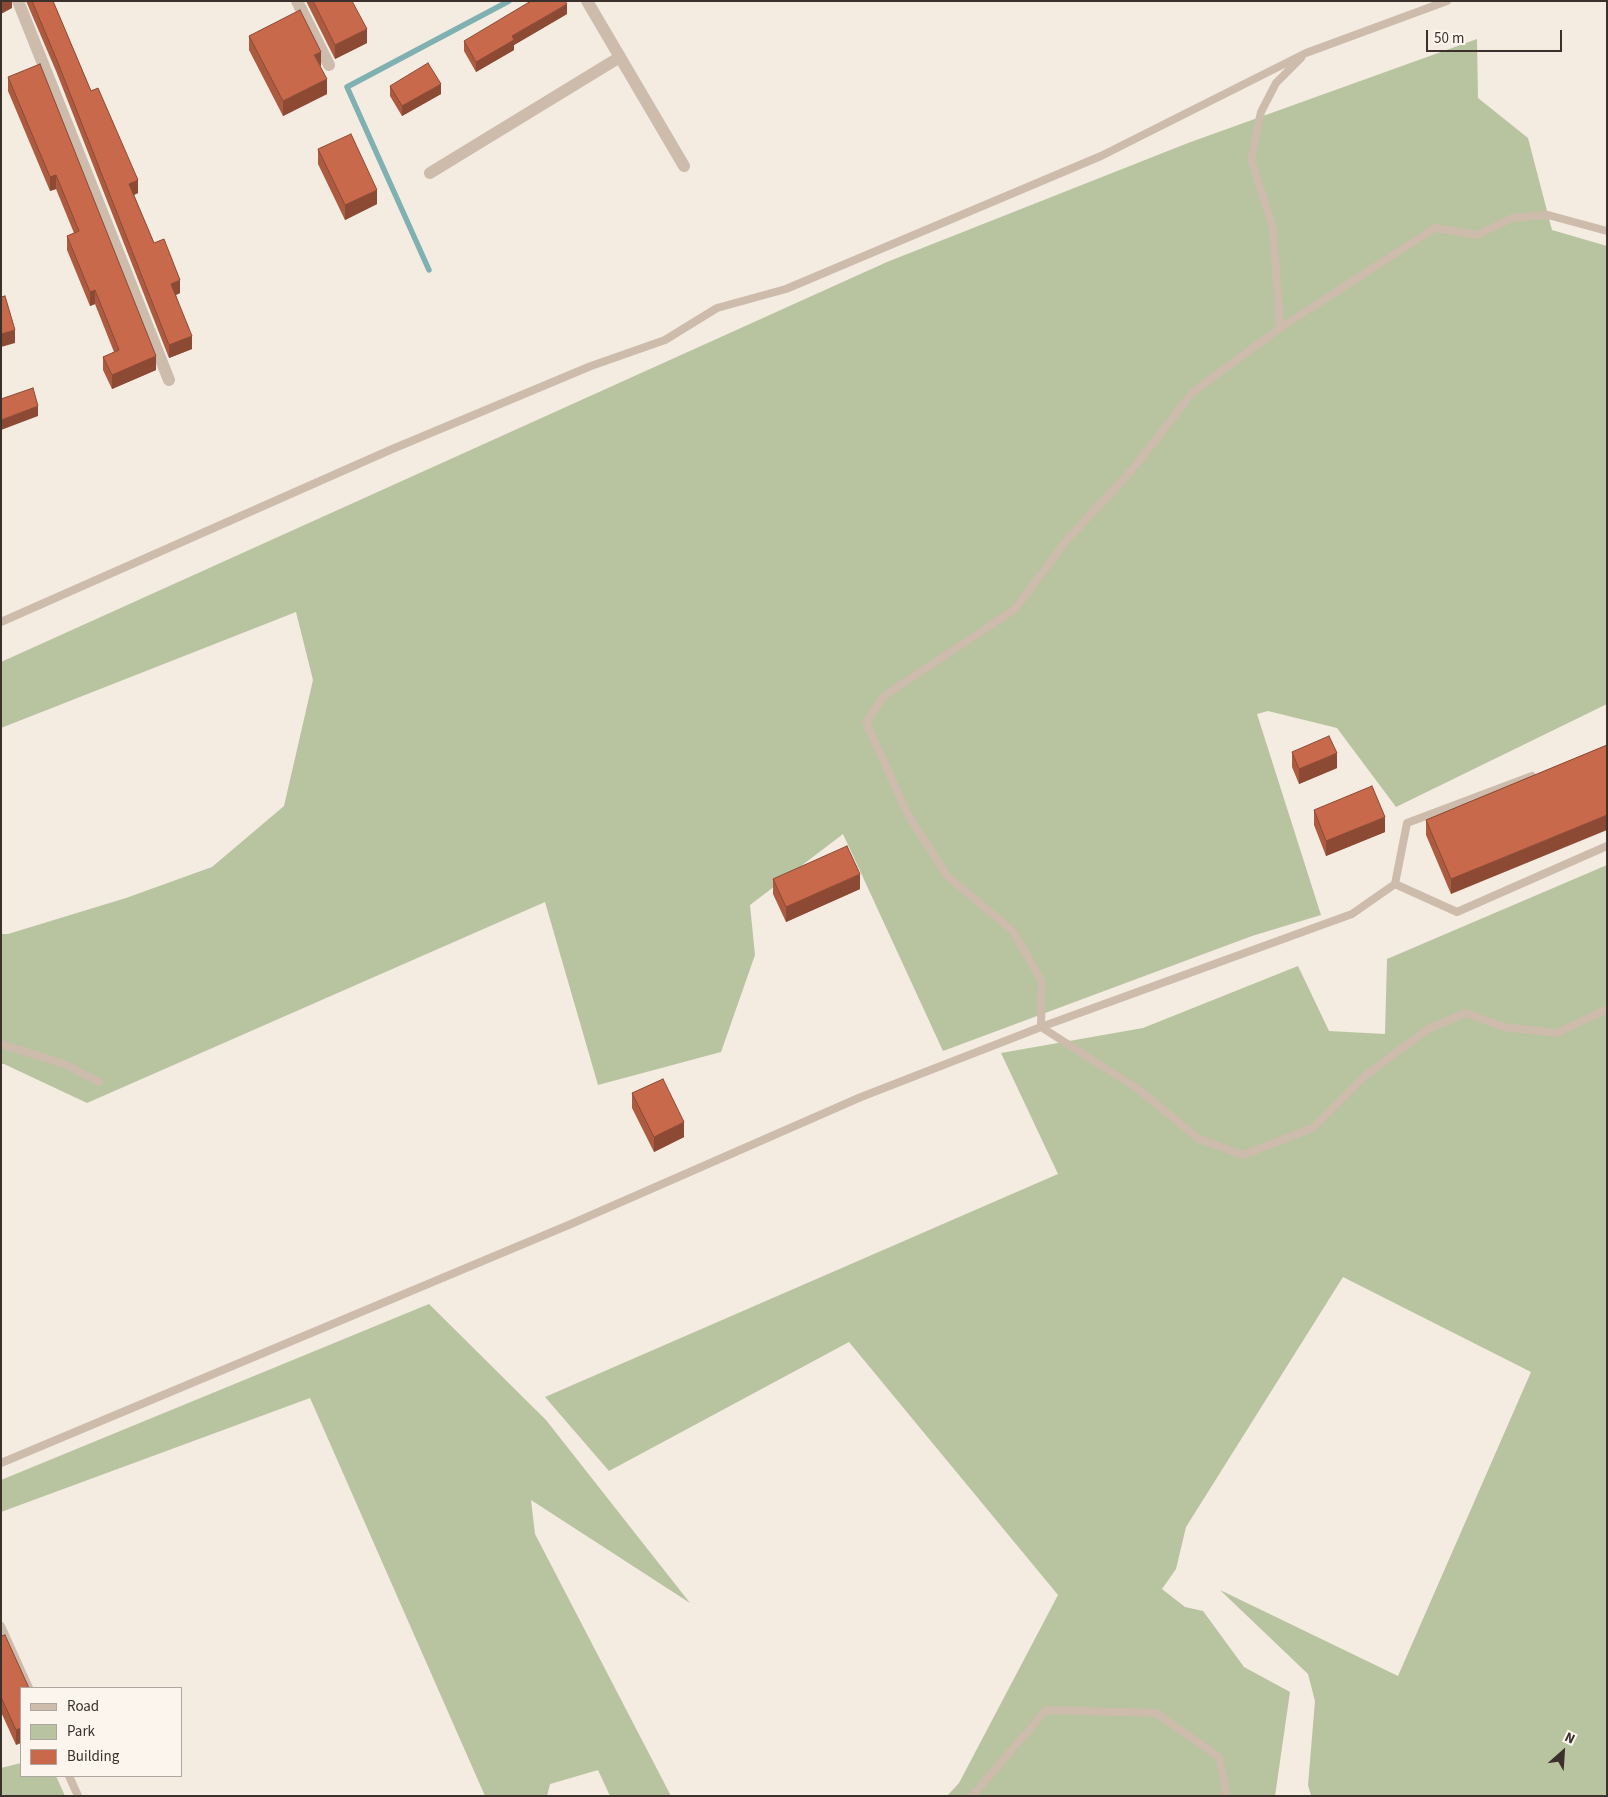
<!DOCTYPE html>
<style>
body{margin:0}
#map{position:relative;width:1608px;height:1797px;overflow:hidden;background:#f4ebe1;font-family:"Source Sans 3",sans-serif}
canvas{display:block}
.frame{position:absolute;inset:0;border:2px solid #3b302b;pointer-events:none}
.legend{position:absolute;left:20px;top:1687px;width:162px;height:90px;box-sizing:border-box;background:#fbf5ee;border:1px solid #aea6a0;margin:0;padding:6px 9px;list-style:none;font-size:15px;color:#3b302b}
.legend li{display:flex;align-items:center;gap:10px;height:25px}
.legend b{width:25px;border:1px solid #aea6a0}
.north{position:absolute;left:1538px;top:1727px;width:50px;height:50px;-webkit-text-stroke:4px #fbf5ee;paint-order:stroke;rotate:26deg;font-size:14px;font-weight:700;line-height:20px;text-align:center;color:#3b302b}
.north::after{content:'';display:block;margin:auto;width:18px;height:22px;background:#3b302b;clip-path:polygon(50% 0,100% 100%,50% 72%,0 100%)}
.scale{position:absolute;left:1426px;top:30px;width:136px;height:22px;box-sizing:border-box;border:2px solid #3b302b;border-top:0;padding-left:6px;font-size:15px;line-height:18px;white-space:nowrap;color:#3b302b;-webkit-text-stroke:4px #fbf5ee;paint-order:stroke}
</style>
<div id="map">
<canvas width="1608" height="1797"></canvas>
<div class="frame"></div>
<ul class="legend">
<li><b style="height:6px;background:#cdbbac"></b>Road</li>
<li><b style="height:14px;background:#b8c4a0"></b>Park</li>
<li><b style="height:14px;background:#c8694b"></b>Building</li>
</ul>
<div class="north">N</div>
<div class="scale">50 m</div>
</div>
<script>
const g = document.querySelector('canvas').getContext('2d');
g.lineJoin = 'round';
function fill(path, color) { g.fillStyle = color; g.fill(path, 'evenodd'); }
const poly = rows => new Path2D(rows.map(r => 'M' + r).join(''));
function trace(path, color, width, dash) { g.strokeStyle = color; g.lineWidth = width; g.lineCap = dash ? 'butt' : 'round'; g.setLineDash(dash || []); g.stroke(path); }
const green = poly([
 [1477,39,1478,98,1528,138,1552,230,1607,246,1607,704,1396,807,1337,728,1268,711,1257,714,1321,915,1252,936,943,1051,843,834,750,905,755,955,721,1052,598,1085,545,902,87,1103,4,1064,1,1064,1,934,8,934,126,898,212,867,284,806,313,680,296,612,1,728,1,662,887,262,1188,143],
 [1607,865,1607,1796,1311,1796,1308,1785,1315,1701,1308,1674,1220,1590,1398,1676,1531,1372,1343,1277,1186,1527,1176,1569,1162,1589,1185,1607,1203,1611,1244,1667,1290,1692,1275,1796,947,1796,959,1783,1058,1595,849,1342,609,1471,545,1397,1058,1174,1001,1053,1143,1028,1298,966,1329,1031,1385,1034,1387,959],
 [429,1304,546,1420,690,1603,531,1500,535,1534,671,1796,610,1796,598,1770,550,1784,547,1796,485,1796,310,1398,1,1512,1,1480],
 [21,1763,21,1776,56,1776,65,1796,1,1796,1,1768]
]);
const stream = poly([
 [429,270,347,87,509,1]
]);
const lane = poly([
 [1280,328,1435,228,1477,235,1512,218,1548,215,1607,231],
 [1,622,390,450,591,366,665,340,717,308,786,289,1101,156,1306,53,1447,1],
 [1532,776,1407,823,1395,884,1457,912,1607,846],
 [1041,1027,1042,982,1013,931,947,876,907,813,866,722,884,696,1015,609,1066,541,1131,471,1193,392,1280,328,1273,228,1251,159,1261,112,1276,83,1301,58],
 [1041,1027,1138,1089,1199,1139,1243,1155,1313,1128,1366,1075,1428,1029,1466,1013,1504,1027,1557,1033,1607,1009],
 [1,1044,64,1064,99,1082],
 [1,1463,571,1224,861,1097,1041,1027,1352,914,1395,884],
 [1,1626,29,1688],
 [69,1776,78,1796],
 [972,1796,1046,1710,1156,1713,1219,1757,1227,1796]
]);
const street = poly([
 [18,1,169,380],
 [297,1,329,65],
 [587,1,684,166],
 [430,173,620,57]
]);
const wall = poly([
 [26,1,53,1,91,91,138,193,134,195,154,243,180,293,176,295,192,349,169,358,56,71],
 [306,1,352,1,367,43,335,59],
 [567,14,514,45,514,50,476,72,464,51,464,41],
 [249,36,321,67,327,94,283,116,249,50],
 [8,77,156,370,112,389,103,370,103,357,114,352,95,304,90,306,67,250,67,236,74,233,56,189,50,191,8,91],
 [390,86,441,94,402,116,390,96],
 [318,149,377,204,345,220,318,164],
 [1607,745,1451,894,1426,835,1426,820],
 [1292,752,1337,768,1299,784,1292,767],
 [1314,810,1385,832,1326,856,1314,825],
 [773,879,860,889,786,922,773,894],
 [632,1093,684,1137,654,1152,632,1108],
 [1,1636,29,1688,16,1745,1,1712]
]);
const shadedWall = poly([
 [1,1,12,1,12,8,1,14],
 [567,4,567,14,514,45,514,50,476,72,476,62,512,36],
 [367,29,367,43,335,59,335,45],
 [321,52,321,67,314,55],
 [327,79,327,94,283,116,283,101],
 [441,84,441,94,402,116,402,106],
 [56,175,56,189,50,191,50,177],
 [138,180,138,193,129,197,129,184],
 [377,190,377,204,345,220,345,205],
 [180,280,180,293,171,297,171,284],
 [95,290,95,304,90,306,90,292],
 [15,330,15,343,1,347,1,334],
 [192,336,192,349,169,358,169,345],
 [156,356,156,370,112,389,112,375],
 [38,406,38,416,1,430,1,420],
 [1337,753,1337,768,1299,784,1299,769],
 [1607,815,1607,830,1451,894,1451,879],
 [1385,817,1385,832,1326,856,1326,841],
 [860,874,860,889,786,922,786,907],
 [684,1122,684,1137,654,1152,654,1137],
 [21,1728,21,1743,16,1745,16,1730]
]);
const building = poly([
 [32,1,53,1,91,91,98,88,138,180,129,184,154,243,164,239,180,280,171,284,192,336,169,345,56,58,32,1],
 [313,1,352,1,367,29,335,45,313,1],
 [531,1,565,1,567,4,512,36,514,40,476,62,464,41,531,1],
 [300,10,321,52,314,55,327,79,283,101,249,36,300,10],
 [428,63,441,84,402,106,390,86,428,63],
 [40,64,156,356,112,375,103,357,119,350,95,290,90,292,67,236,79,231,56,175,50,177,8,77,40,64],
 [351,134,377,190,345,205,318,149,351,134],
 [5,296,15,330,1,334,1,297,5,296],
 [33,388,38,406,1,420,1,399,33,388],
 [1329,736,1337,753,1299,769,1292,752,1329,736],
 [1607,745,1607,815,1451,879,1426,820,1607,745],
 [1372,786,1385,817,1326,841,1314,810,1372,786],
 [847,846,860,874,786,907,773,879,847,846],
 [663,1079,684,1122,654,1137,632,1093,663,1079],
 [5,1635,29,1688,21,1688,21,1728,16,1730,1,1697,1,1636,5,1635]
]);
fill(green, '#b8c4a0');
trace(stream, '#7fb0b2', 5.5);
trace(lane, '#cdbbac', 8);
trace(street, '#cdbbac', 12);
fill(wall, '#ac5a40');
fill(shadedWall, '#8c4a34');
fill(building, '#c8694b');
trace(building, '#8c4a34', 1);
</script>
